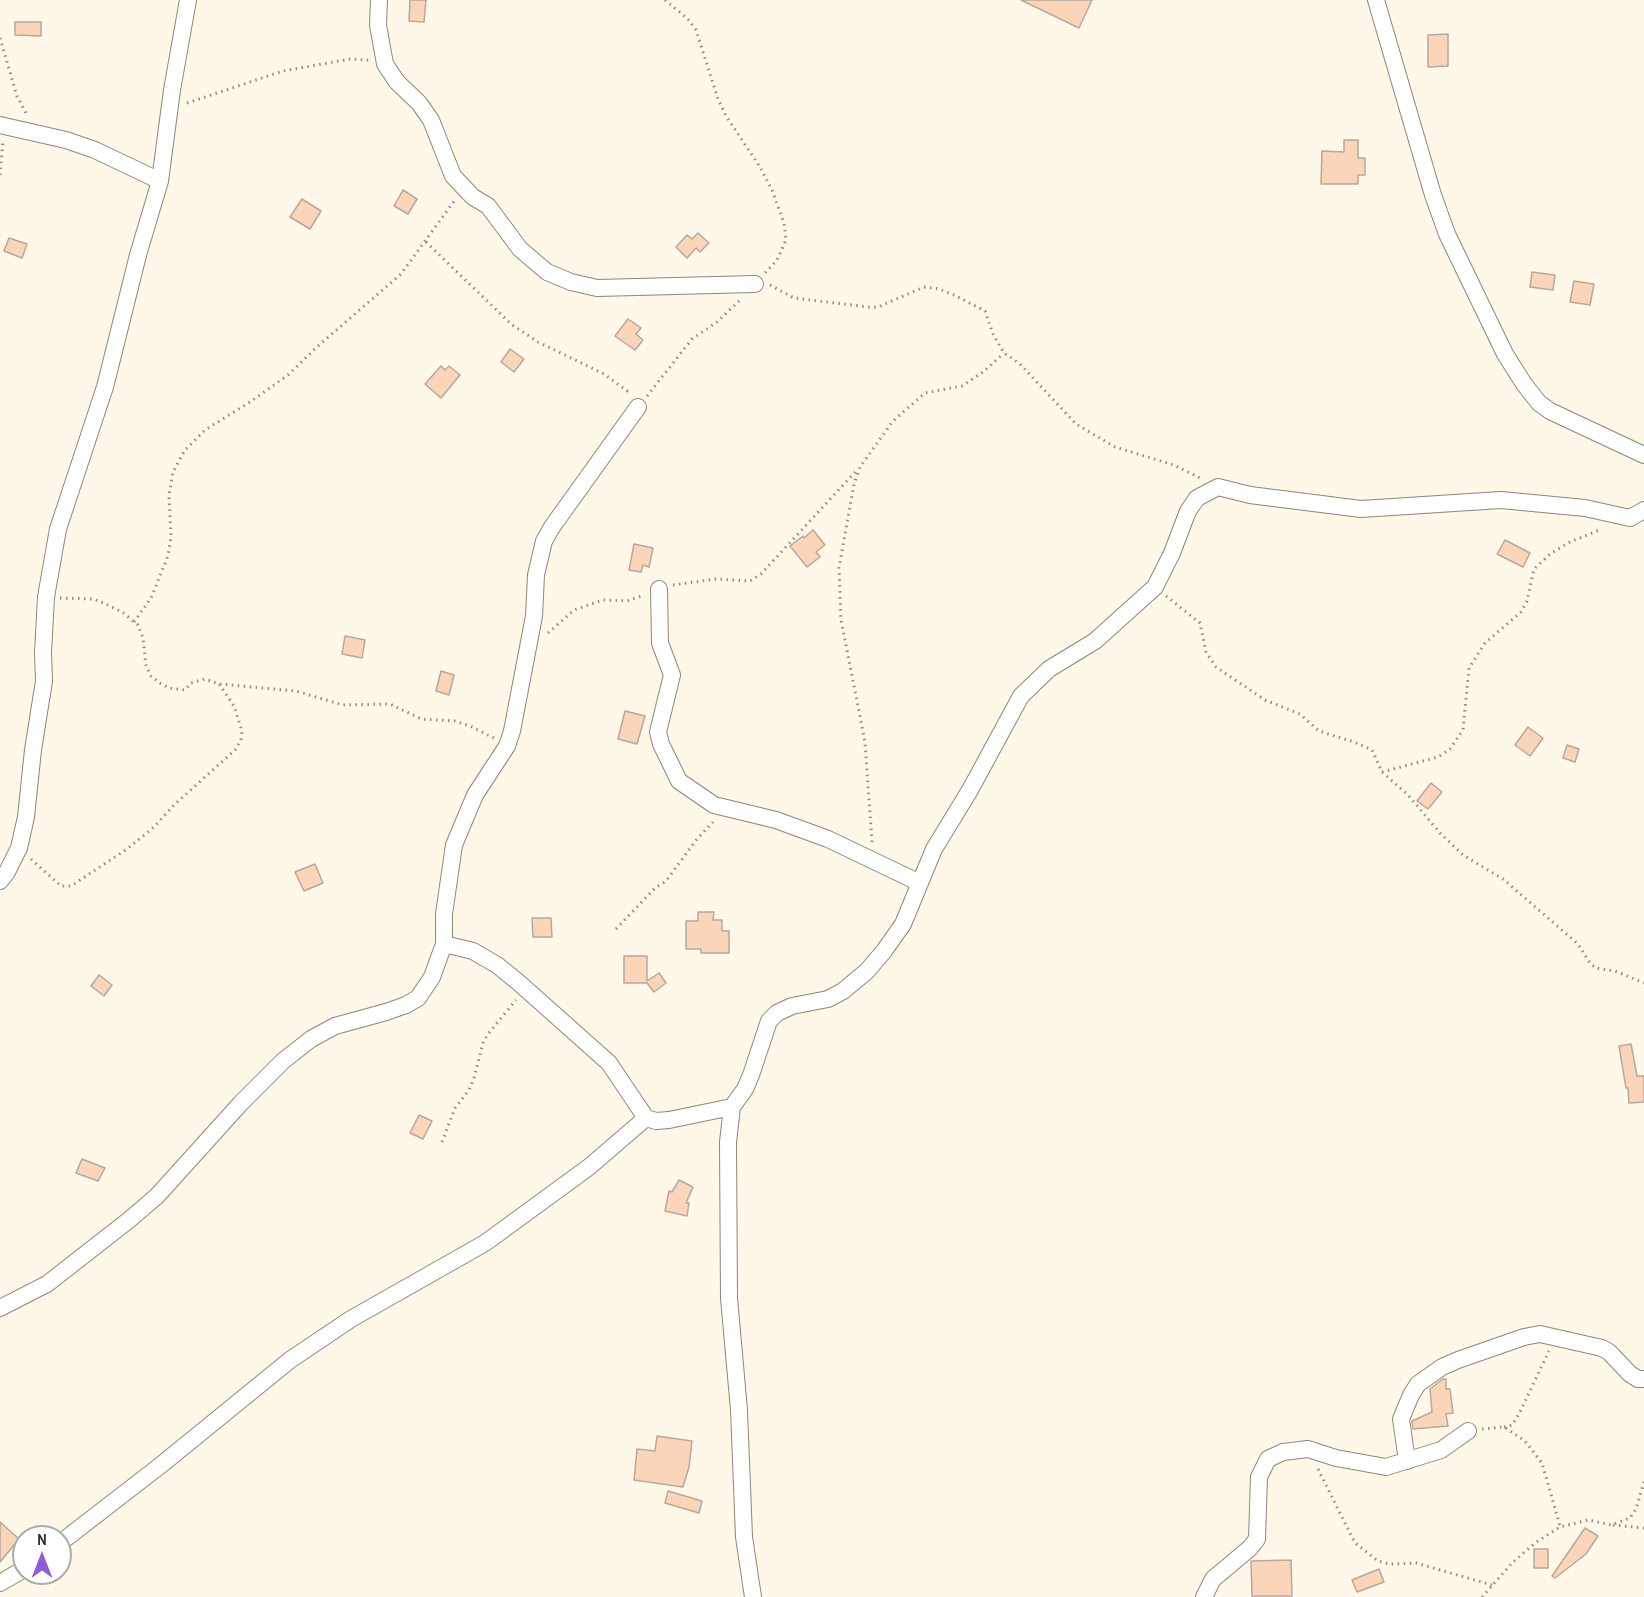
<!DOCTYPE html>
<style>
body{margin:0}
#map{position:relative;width:1644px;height:1597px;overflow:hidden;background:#fff7e7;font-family:"Archivo Narrow",sans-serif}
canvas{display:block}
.north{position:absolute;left:12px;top:1525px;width:60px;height:60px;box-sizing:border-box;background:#fff;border:2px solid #adaba9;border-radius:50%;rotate:0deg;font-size:16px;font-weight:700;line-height:24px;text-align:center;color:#312e28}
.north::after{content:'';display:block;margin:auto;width:21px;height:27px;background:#8c5dd7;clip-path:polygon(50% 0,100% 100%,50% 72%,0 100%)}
</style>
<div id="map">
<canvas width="1644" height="1597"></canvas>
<div class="north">N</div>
</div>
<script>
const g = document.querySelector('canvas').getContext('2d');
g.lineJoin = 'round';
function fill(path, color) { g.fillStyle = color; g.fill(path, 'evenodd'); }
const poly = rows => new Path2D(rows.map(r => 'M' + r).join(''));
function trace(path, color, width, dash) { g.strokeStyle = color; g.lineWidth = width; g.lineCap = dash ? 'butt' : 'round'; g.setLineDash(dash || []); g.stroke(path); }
const building = poly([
 [410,0,426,0,424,22,409,21,410,0],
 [1021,0,1092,0,1079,28,1021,0],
 [15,22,41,22,41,36,15,35,15,22],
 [1448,34,1448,66,1428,67,1428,35,1448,34],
 [1344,140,1358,140,1358,158,1365,158,1365,175,1358,175,1358,184,1321,184,1322,151,1344,152,1344,140],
 [403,190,417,199,408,214,394,206,403,190],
 [302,199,321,211,310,229,290,217,302,199],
 [698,233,709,243,700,252,696,248,687,258,676,247,687,235,692,239,698,233],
 [9,238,27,244,22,258,4,251,9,238],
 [1532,272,1555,275,1553,290,1530,287,1532,272],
 [1574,281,1594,284,1590,305,1570,302,1574,281],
 [628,319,641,328,636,334,643,340,635,350,615,336,628,319],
 [510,349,524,359,514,372,501,362,510,349],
 [441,366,445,370,449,366,460,375,441,398,425,384,441,366],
 [813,530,825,545,816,552,820,557,807,567,790,546,803,536,804,538,813,530],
 [1505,540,1530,553,1523,567,1497,554,1505,540],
 [634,544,653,548,649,567,643,565,641,572,629,570,634,544],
 [345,636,365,640,362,658,342,654,345,636],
 [441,671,454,675,449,695,436,691,441,671],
 [625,711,645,716,637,744,618,739,625,711],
 [1528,727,1543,738,1530,756,1515,745,1528,727],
 [1567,745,1579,749,1575,762,1563,758,1567,745],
 [1431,783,1442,792,1428,809,1417,801,1431,783],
 [315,864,323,883,304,891,295,872,315,864],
 [698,912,714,912,713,920,722,920,722,931,729,931,729,953,701,953,701,949,686,949,686,921,698,921,698,912],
 [532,918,551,918,552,937,533,937,532,918],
 [624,956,647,956,647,981,659,973,666,983,654,992,647,983,624,983,624,956],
 [99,975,112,985,104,996,91,986,99,975],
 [1631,1044,1637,1076,1644,1076,1644,1102,1629,1103,1628,1088,1626,1088,1619,1046,1631,1044],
 [419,1115,432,1121,423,1139,410,1133,419,1115],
 [82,1159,105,1168,98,1181,76,1173,82,1159],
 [679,1180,693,1187,686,1203,689,1203,687,1216,665,1211,669,1191,672,1192,679,1180],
 [1443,1379,1446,1379,1446,1389,1450,1389,1453,1413,1446,1414,1448,1426,1413,1429,1412,1421,1432,1412,1430,1389,1443,1379],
 [657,1436,692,1441,689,1467,683,1487,634,1480,637,1449,655,1451,657,1436],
 [668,1491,702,1501,699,1513,665,1503,668,1491],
 [0,1522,19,1539,0,1562,0,1522],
 [1585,1528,1598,1536,1586,1554,1555,1578,1552,1576,1585,1528],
 [1534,1549,1548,1549,1548,1568,1534,1568,1534,1549],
 [1291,1560,1292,1596,1252,1596,1251,1561,1291,1560],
 [1379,1569,1384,1582,1357,1592,1352,1580,1379,1569]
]);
const path = poly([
 [665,0,688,19,696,30,718,99,726,116,760,167,772,190,784,223,786,240,777,260,765,273],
 [0,38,17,96,27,115],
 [187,103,283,71,350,59,369,60],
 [0,175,3,141],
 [426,242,511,324,538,342,604,374,630,393],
 [770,285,794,298,868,307,878,307,924,287,939,289,954,295,985,311,993,334,1004,353,1020,364,1076,424,1115,447,1174,465,1200,478],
 [647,396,692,339,717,322,740,300],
 [673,585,716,579,750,581,761,574,858,469],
 [1166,596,1200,623,1206,652,1216,667,1265,700,1300,714,1319,731,1354,742,1372,750,1382,772,1408,795,1440,833,1463,855,1503,879,1578,944,1590,963,1596,968,1615,971,1644,983],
 [60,598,93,599,106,604,122,612,138,625,143,638,146,666,151,676,160,683,169,688,185,690,191,683,205,679,219,684,296,691,343,705,390,704,421,719,455,721,470,726,494,738],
 [134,622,151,598,168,556,171,537,169,495,173,472,185,450,205,430,250,402,288,375,318,346,401,274,455,200],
 [548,633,574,610,603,600,627,601,644,595],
 [1382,772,1438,757,1450,749,1463,730,1469,668,1485,643,1521,612,1527,601,1534,569,1550,554,1570,542,1602,529],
 [872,842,865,742,841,620,839,568,854,484,860,467,893,421,925,393,962,386,983,372,1004,353],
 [31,859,61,886,71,886,127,849,154,827,174,805,235,750,241,740,242,731,234,706,219,684],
 [616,929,655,888,666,881,697,839,713,822],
 [442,1142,455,1108,469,1090,474,1078,483,1043,488,1034,516,1000],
 [1504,1427,1512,1425,1519,1414,1549,1351],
 [1482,1429,1504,1427,1525,1441,1542,1463,1560,1526],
 [1318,1469,1355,1543,1378,1561,1390,1564,1416,1563,1492,1585],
 [1613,1525,1644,1528],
 [1482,1597,1512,1563,1535,1543,1560,1527,1588,1520,1611,1525,1630,1518,1636,1509,1644,1482]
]);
const minor = poly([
 [379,0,378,25,385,64,397,82,419,103,431,120,453,176,473,197,488,206,520,249,547,272,571,282,597,288,755,284],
 [1376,0,1433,195,1447,234,1505,354,1524,384,1539,403,1550,411,1644,455],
 [0,125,66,140,95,150,160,181],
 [659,589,660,643,672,675,658,732,661,744,679,781,714,805,776,820,828,839,920,883],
 [0,881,7,872,19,848,26,817,33,750,44,681,43,653,46,597,58,529,105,387,138,255,160,181,172,90,188,0],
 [444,944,473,951,497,965,518,982,609,1063,646,1118,656,1121,669,1120,732,1107],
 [0,1308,47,1284,129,1220,157,1196,241,1103,283,1061,311,1039,335,1026,386,1012,406,1005,418,998,432,977,444,944,444,914,454,845,475,795,507,746,512,731,534,616,536,575,544,541,552,527,638,407],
 [1407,1461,1401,1419,1411,1395,1418,1384,1442,1367,1458,1360,1524,1337,1540,1334,1602,1348,1609,1352,1630,1374,1638,1379,1644,1379],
 [60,1543,161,1465,290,1360,351,1319,485,1243,589,1167,646,1118],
 [0,1583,24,1569],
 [753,1597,744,1537,739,1410,729,1298,728,1142,732,1107,745,1089,751,1075,769,1021,777,1013,792,1006,828,999,843,991,867,971,884,951,903,924,934,849,970,790,1021,696,1049,669,1095,641,1155,587,1172,553,1188,511,1197,498,1218,487,1250,495,1361,509,1501,500,1585,508,1630,518,1644,510],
 [1204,1597,1213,1579,1250,1548,1257,1539,1259,1477,1268,1459,1283,1452,1308,1449,1336,1458,1386,1467,1441,1450,1468,1431]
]);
fill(building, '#fbd5ba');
trace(building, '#b7a89e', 1.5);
trace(minor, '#8e8779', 18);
trace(path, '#908b80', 3, [1.5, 4.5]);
trace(minor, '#fff', 16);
</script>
